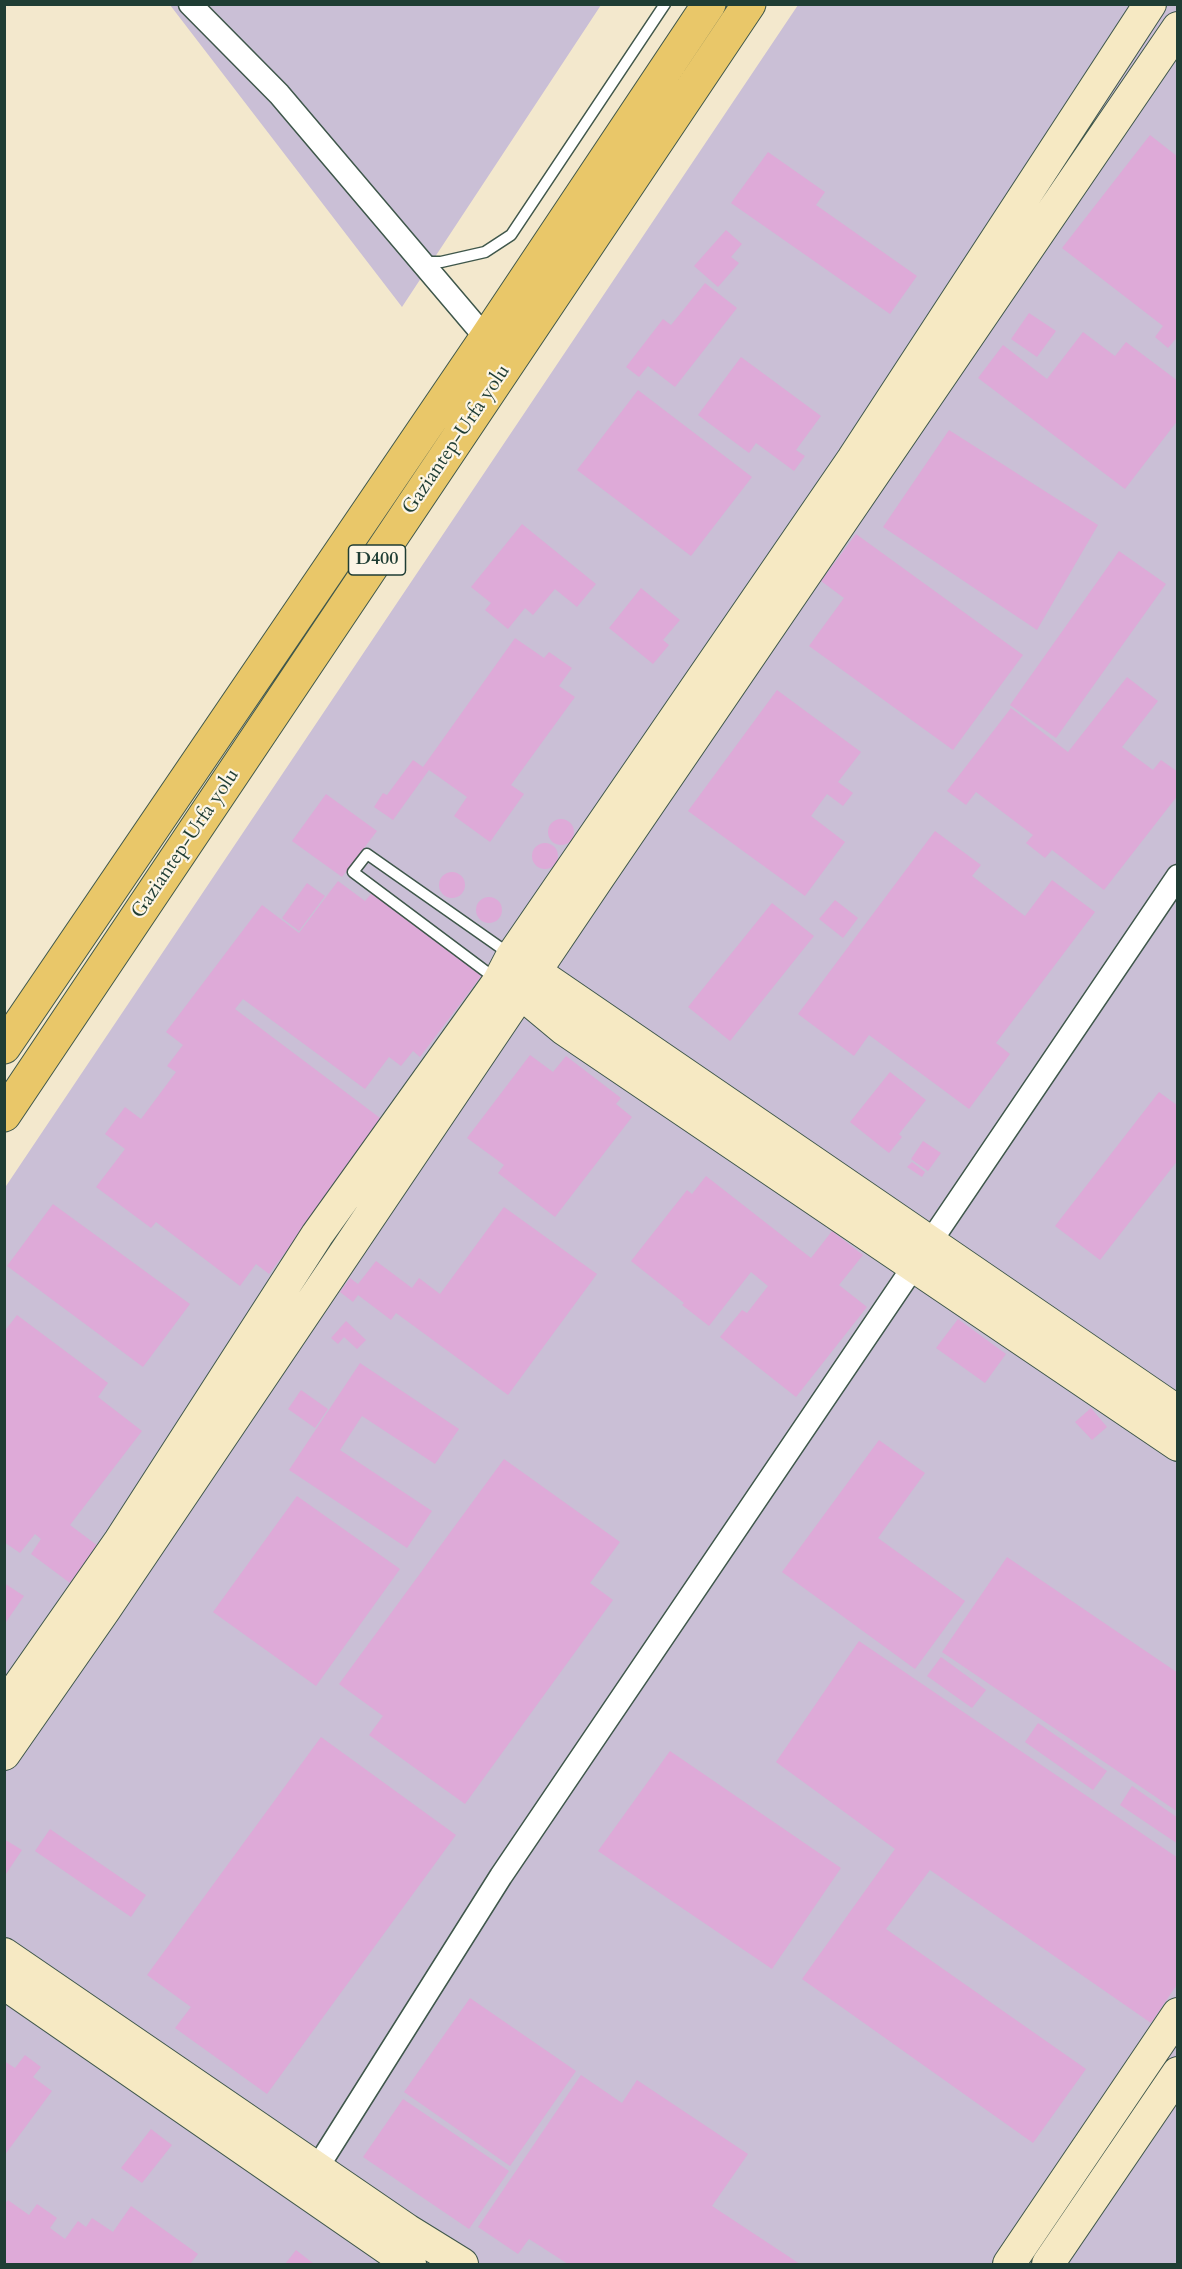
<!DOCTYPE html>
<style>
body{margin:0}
#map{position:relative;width:1182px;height:2269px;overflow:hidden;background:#f3e8cd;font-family:Cardo,serif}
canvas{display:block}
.frame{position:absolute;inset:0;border:6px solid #1f3d34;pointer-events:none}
</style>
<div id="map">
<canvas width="1182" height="2269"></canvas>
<div class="frame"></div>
</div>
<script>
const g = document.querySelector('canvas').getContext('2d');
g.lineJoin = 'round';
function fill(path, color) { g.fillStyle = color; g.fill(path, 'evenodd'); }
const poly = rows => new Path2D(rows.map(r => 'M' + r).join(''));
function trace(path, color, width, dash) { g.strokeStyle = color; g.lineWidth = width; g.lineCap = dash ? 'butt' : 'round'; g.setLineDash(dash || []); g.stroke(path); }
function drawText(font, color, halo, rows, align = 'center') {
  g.font = font + ' Cardo,serif'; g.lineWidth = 4.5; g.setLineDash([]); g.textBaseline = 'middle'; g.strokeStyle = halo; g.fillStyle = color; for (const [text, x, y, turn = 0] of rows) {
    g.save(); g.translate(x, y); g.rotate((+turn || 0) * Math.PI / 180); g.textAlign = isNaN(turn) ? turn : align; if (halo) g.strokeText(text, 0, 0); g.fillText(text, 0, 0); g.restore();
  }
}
const industrial = poly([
 [170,5,601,5,402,307],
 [798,5,1177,5,1177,2264,5,2264,4,1189]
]);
const building = poly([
 [1150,135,1178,157,1178,336,1168,348,1155,337,1163,326,1062,248],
 [768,152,825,192,816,205,917,276,890,314,731,203],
 [726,230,742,244,731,257,739,263,718,287,694,266],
 [705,283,737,308,675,387,648,366,639,377,626,367,663,319,671,325],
 [1029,313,1056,331,1037,357,1011,339],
 [1083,332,1115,356,1126,342,1178,381,1178,420,1125,489,978,378,1003,345,1047,379],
 [741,357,821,416,796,450,805,456,794,471,756,443,749,453,698,415],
 [638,390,752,477,691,556,577,470],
 [949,430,1098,525,1037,630,883,527],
 [522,524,596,584,577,607,555,589,533,615,525,608,508,629,485,610,491,603,471,587],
 [856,534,1023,655,953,750,809,646,844,598,821,581],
 [1119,551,1166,584,1056,738,1010,705],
 [641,588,680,620,663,640,669,645,653,664,609,628],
 [515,638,544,658,549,652,572,668,559,686,575,697,511,785,524,794,490,842,454,816,467,797,429,770,393,820,374,807,383,793,387,795,413,760,423,767],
 [1127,677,1158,701,1122,747,1153,770,1161,760,1178,772,1178,795,1104,890,1052,850,1045,858,1026,843,1033,835,976,792,966,805,947,791,1011,708,1068,752],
 [777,690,861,752,838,782,853,793,843,806,827,794,811,816,845,842,805,896,688,811],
 [326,794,377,831,342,877,292,841],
 '548 832a13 13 0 1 1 26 0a13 13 0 1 1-26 0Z',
 [935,831,981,865,972,876,1025,916,1052,880,1095,912,996,1043,1010,1054,969,1109,869,1035,854,1056,798,1014],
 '532 856a13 13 0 1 1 26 0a13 13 0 1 1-26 0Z',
 '439 885a13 13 0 1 1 26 0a13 13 0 1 1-26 0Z',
 [338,881,365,901,372,893,482,975,420,1057,413,1051,401,1066,389,1057,365,1089,243,999,235,1009,384,1121,269,1274,256,1264,240,1286,156,1222,151,1228,96,1187,125,1149,105,1134,125,1107,141,1119,176,1072,167,1066,183,1045,166,1032,262,905,299,933],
 [307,883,325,896,299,931,282,918],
 '476 910a13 13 0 1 1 26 0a13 13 0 1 1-26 0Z',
 [835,900,858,918,843,938,819,919],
 [772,903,814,936,730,1041,688,1007],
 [530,1055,553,1072,566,1056,621,1098,616,1104,632,1117,555,1217,498,1173,504,1165,467,1138],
 [890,1072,926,1100,899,1134,902,1137,889,1153,850,1122],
 [1159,1092,1178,1106,1178,1160,1100,1260,1055,1226],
 [923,1141,941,1153,928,1171,911,1159],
 [912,1162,925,1172,922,1177,907,1167],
 [706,1176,811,1258,832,1231,863,1255,839,1285,867,1307,796,1397,720,1337,742,1310,747,1313,768,1286,751,1272,709,1326,682,1305,684,1303,631,1261,687,1190,692,1194],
 [53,1204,190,1304,143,1367,7,1266],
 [504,1207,597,1274,508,1395,396,1313,391,1320,358,1295,353,1302,340,1292,350,1278,358,1284,376,1261,412,1288,419,1278,440,1294],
 [17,1315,108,1383,98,1397,142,1431,70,1525,98,1546,70,1583,31,1554,41,1539,35,1534,20,1553,4,1542,4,1332],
 [958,1319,1006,1354,985,1383,936,1348],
 [346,1321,366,1340,357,1349,344,1337,338,1344,331,1338],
 [360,1363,459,1429,435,1464,362,1416,340,1450,432,1511,407,1548,289,1470],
 [301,1390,328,1409,315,1428,288,1409],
 [1091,1408,1107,1427,1092,1440,1075,1422],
 [879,1440,925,1473,878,1538,965,1601,915,1669,782,1572],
 [504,1459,620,1542,590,1583,613,1600,465,1804,369,1735,383,1716,339,1684],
 [297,1496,400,1569,316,1686,213,1612],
 [1007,1557,1178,1673,1178,1812,942,1652],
 [4,1583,24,1596,4,1625],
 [859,1641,1178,1858,1178,1983,1151,2023,930,1870,886,1929,1086,2069,1033,2143,802,1979,895,1849,776,1762],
 [941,1657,986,1690,972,1708,927,1676],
 [1038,1723,1107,1771,1093,1790,1025,1742],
 [321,1737,456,1835,267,2094,175,2028,191,2007,147,1975],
 [670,1751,841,1868,772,1969,598,1851],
 [1132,1786,1178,1818,1178,1844,1120,1805],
 [50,1829,146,1895,131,1917,35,1851],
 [4,1839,22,1850,4,1877],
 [470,1998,576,2071,510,2166,404,2092],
 [25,2055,41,2067,33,2077,52,2091,4,2156,4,2061,15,2068],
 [581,2075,622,2103,637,2080,748,2154,712,2206,800,2264,568,2264,529,2239,518,2254,478,2227],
 [403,2099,509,2171,469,2229,363,2157],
 [151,2129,172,2145,142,2183,121,2168],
 [8,2200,29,2215,37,2204,57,2218,50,2228,65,2239,78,2221,86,2227,92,2218,113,2232,131,2206,198,2254,190,2264,4,2264,4,2205],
 [296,2250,314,2264,285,2264]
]);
const lane = poly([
 [424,262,441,262,485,252,511,235,665,4],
 [496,979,353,872,367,854,511,955]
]);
const street = poly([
 [190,4,279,94,486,338],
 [307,2179,317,2168,501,1876,1178,876]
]);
const secondary = poly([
 [518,960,1178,1412],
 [505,984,522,994,564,1029,1178,1445],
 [4,1707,120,1541,317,1235,499,981,512,956,853,459,1150,4],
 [4,1754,105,1609,598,878,1178,28],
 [4,1954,407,2230,462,2264],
 [4,1983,410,2264],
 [1009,2264,1178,2014],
 [1048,2264,1178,2073]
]);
const highway = poly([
 [4,1047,486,338,709,4],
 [4,1115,749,4]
]);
const shields = [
 [377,560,57]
];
const shieldNames = [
 ["D400",377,560]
];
const streetNames = [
 ["Gaziantep-Urfa yolu",457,440,-56],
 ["Gaziantep-Urfa yolu",186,844,-56]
];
fill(industrial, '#cabfd6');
fill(building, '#deaad8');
trace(lane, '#3f574b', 13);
trace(street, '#3f574b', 25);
trace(secondary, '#3f574b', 34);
trace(highway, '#3f574b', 35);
trace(lane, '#fff', 10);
trace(street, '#fff', 22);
trace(secondary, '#f6e9c3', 32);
trace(highway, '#e9c769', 33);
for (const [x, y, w] of shields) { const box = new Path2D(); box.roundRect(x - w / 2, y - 15, w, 30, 4.5); g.fillStyle = '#fcf5e5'; g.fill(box); trace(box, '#1f3d34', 1.5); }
drawText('bold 18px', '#1f3d34', null, shieldNames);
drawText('20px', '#1f3d34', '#fcf5e5', streetNames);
</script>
